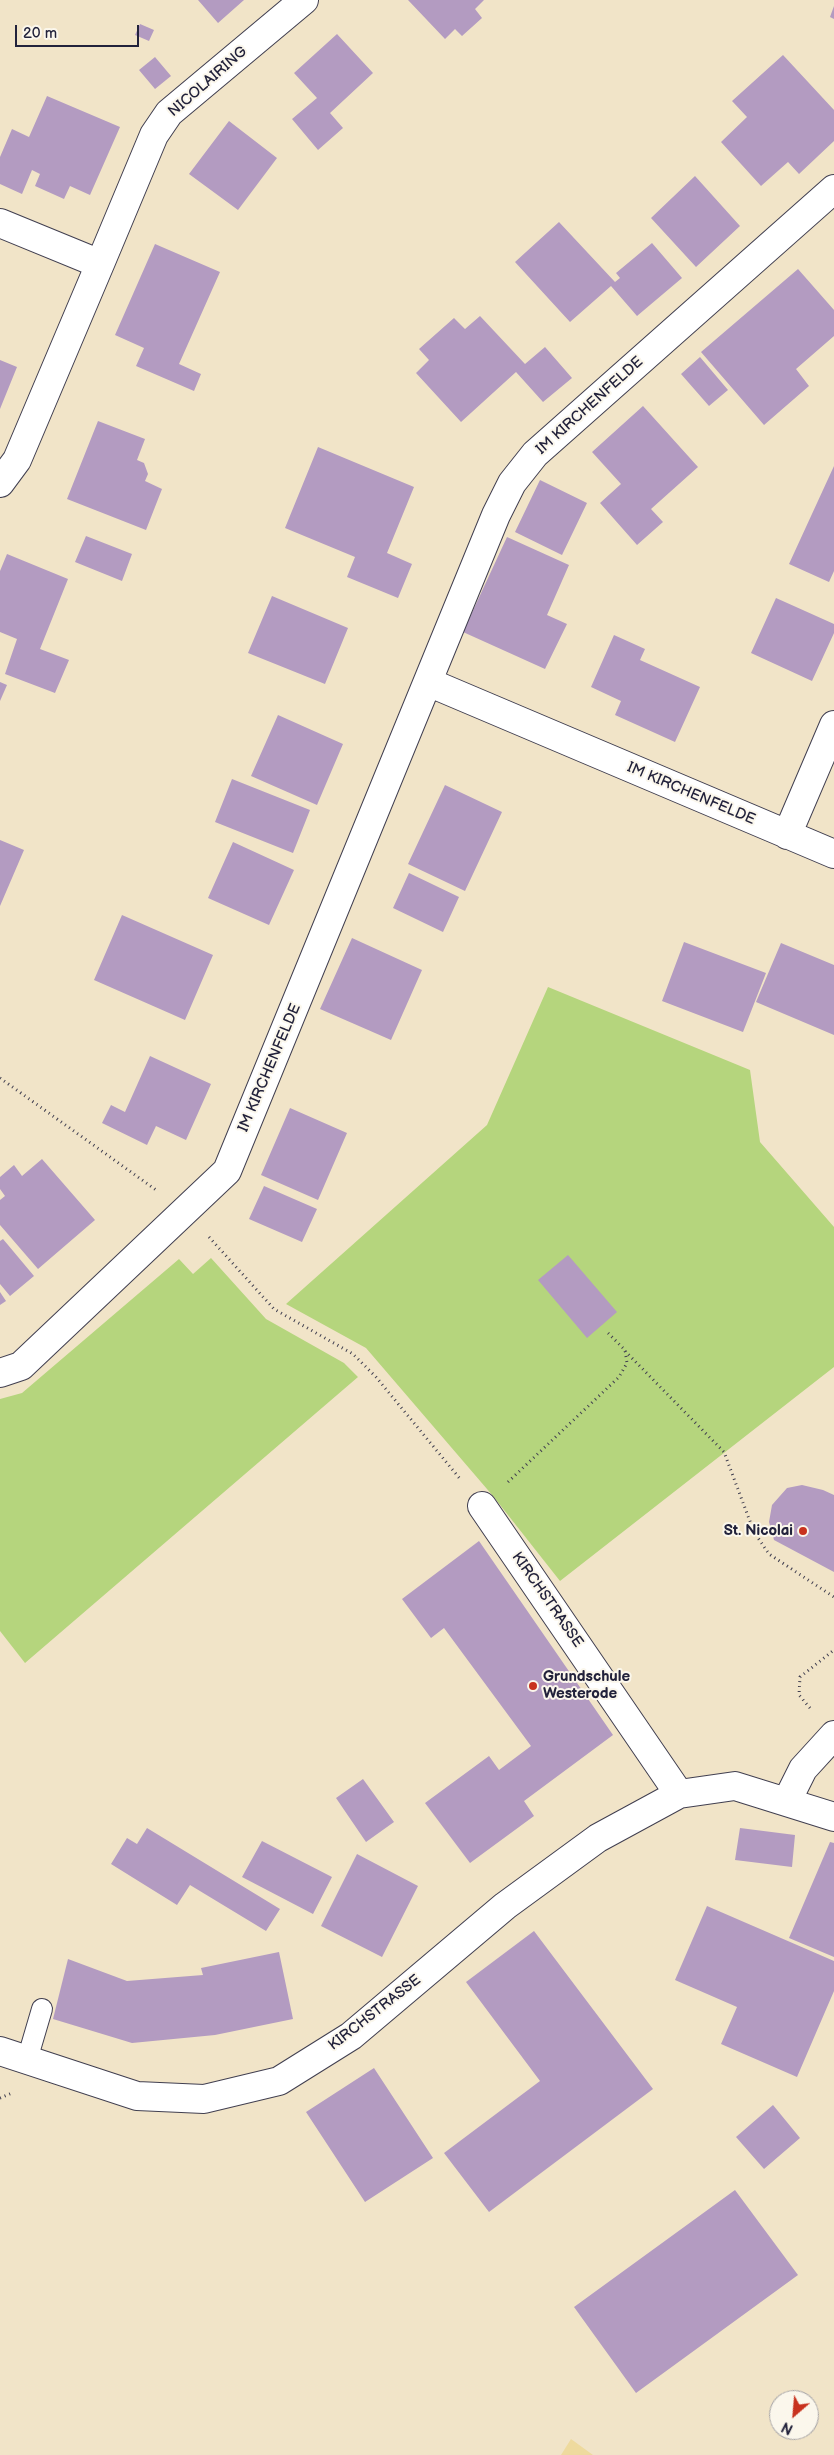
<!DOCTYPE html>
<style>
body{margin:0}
#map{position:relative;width:834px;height:2455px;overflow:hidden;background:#f1e4c8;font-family:"Balsamiq Sans",sans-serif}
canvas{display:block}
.north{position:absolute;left:769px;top:2390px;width:50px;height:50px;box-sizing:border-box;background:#fbf7ec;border:1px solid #a4a2a5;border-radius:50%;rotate:207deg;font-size:14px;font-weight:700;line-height:20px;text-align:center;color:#22223b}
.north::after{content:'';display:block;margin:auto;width:18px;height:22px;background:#c8321e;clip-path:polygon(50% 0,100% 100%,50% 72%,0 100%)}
.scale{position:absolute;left:15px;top:25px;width:124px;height:22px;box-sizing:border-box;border:2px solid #22223b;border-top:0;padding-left:6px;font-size:15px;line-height:18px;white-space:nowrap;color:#22223b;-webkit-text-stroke:4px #fbf7ec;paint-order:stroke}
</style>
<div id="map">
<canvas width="834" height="2455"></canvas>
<div class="north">N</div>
<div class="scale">20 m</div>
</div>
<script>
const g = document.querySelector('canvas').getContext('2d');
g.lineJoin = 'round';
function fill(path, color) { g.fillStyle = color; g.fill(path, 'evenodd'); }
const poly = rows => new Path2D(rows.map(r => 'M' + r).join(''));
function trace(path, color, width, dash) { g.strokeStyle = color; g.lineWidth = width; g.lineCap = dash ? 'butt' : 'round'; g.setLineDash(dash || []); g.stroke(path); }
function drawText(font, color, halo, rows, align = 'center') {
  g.font = font + ' "Balsamiq Sans",sans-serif'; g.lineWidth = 4; g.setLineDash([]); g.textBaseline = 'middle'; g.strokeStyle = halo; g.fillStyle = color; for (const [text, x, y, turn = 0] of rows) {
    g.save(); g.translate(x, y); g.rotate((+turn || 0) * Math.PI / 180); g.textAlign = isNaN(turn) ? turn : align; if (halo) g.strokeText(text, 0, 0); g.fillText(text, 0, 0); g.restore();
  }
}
const green = poly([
 [548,987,750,1070,760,1142,834,1227,834,1367,560,1581,493,1496,366,1348,286,1304,487,1125],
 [211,1258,266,1319,344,1363,358,1377,25,1663,0,1631,0,1399,22,1393,179,1259,193,1274]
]);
const sand = poly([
 [571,2439,593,2455,561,2455]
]);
const building = poly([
 [198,0,244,0,218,23],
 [408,0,484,0,475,9,482,18,462,36,455,29,445,39],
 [834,6,834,19,830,17],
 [140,24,154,30,149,41,135,35],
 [337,34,373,73,330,113,343,128,318,150,292,119,317,98,294,73],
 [783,55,834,110,834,141,799,174,788,162,761,186,721,142,747,117,732,101],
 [155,57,171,76,155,89,139,70],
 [47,96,120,127,90,195,70,186,64,199,35,186,40,174,32,170,22,194,0,184,0,157,12,129,29,137],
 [229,121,277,158,238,210,189,174],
 [695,176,740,226,696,267,651,218],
 [559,222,615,282,620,278,616,273,652,243,682,278,637,316,611,286,570,322,515,262],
 [155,244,220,272,179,364,201,374,194,391,136,366,144,348,115,335],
 [798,269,834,310,834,336,796,369,809,386,764,425,701,352],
 [480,316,525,364,545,347,572,378,543,402,516,372,461,422,416,373,429,360,419,349,454,318,465,329],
 [700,357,728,390,709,406,681,374],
 [0,360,17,367,0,409],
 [643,406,698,467,651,509,663,522,637,545,600,503,621,484,592,452],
 [98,421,145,439,137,460,144,463,148,474,145,481,162,489,146,530,67,499],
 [318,447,414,487,387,553,412,564,398,598,347,577,355,557,285,528],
 [834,466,834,571,829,582,789,564],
 [540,480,587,503,562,555,515,532],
 [86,536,132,554,122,581,75,562],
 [507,537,569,565,547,615,567,624,545,669,463,632],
 [7,554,68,579,40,649,69,660,55,693,5,674,17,639,0,632,0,571],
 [272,596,348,628,325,684,248,653],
 [776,598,834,624,834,633,812,681,751,653],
 [614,635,645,649,640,660,700,687,675,742,615,715,621,701,591,687],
 [0,682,7,685,0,701],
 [278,715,343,744,317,805,251,776],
 [232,779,310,810,293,853,215,822],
 [445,785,502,812,465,891,408,864],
 [0,840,24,850,0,906],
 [233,842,294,870,269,925,208,898],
 [409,873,459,897,443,932,393,908],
 [122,915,213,955,185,1020,94,980],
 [352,938,422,970,391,1040,320,1009],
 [684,942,766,973,743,1032,662,1001],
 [781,943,834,965,834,1035,756,1002],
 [150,1056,211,1084,186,1140,156,1126,147,1145,102,1123,111,1105,125,1112],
 [290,1108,347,1133,318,1200,261,1175],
 [42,1159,95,1220,38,1269,0,1225,0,1200,5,1196,0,1189,0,1177,14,1165,22,1176],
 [264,1186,317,1209,302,1242,249,1219],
 [3,1239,34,1276,10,1296,0,1284,0,1241],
 [568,1255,617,1312,587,1338,538,1280],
 [0,1292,6,1301,0,1305],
 [802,1485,823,1490,834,1495,834,1572,774,1540,769,1522,772,1505,787,1488],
 [479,1541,613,1735,524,1801,534,1816,470,1863,425,1803,489,1756,499,1770,531,1746,444,1628,431,1638,402,1599],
 [363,1779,394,1822,366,1842,336,1798],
 [147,1828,280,1909,266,1931,190,1885,177,1905,111,1864,127,1838,137,1844],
 [740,1828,795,1835,792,1867,735,1860],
 [262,1841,332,1877,313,1914,242,1877],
 [830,1842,834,1843,834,1957,789,1938],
 [357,1854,418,1886,382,1957,321,1926],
 [707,1906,834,1961,834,1991,797,2077,721,2044,737,2007,675,1980],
 [534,1931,653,2089,489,2212,444,2153,540,2081,466,1982],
 [279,1952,293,2019,215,2035,132,2043,53,2019,68,1959,127,1981,203,1975,201,1968],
 [374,2068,433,2158,365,2202,306,2112],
 [773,2105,800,2138,764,2169,736,2137],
 [735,2190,798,2275,636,2393,574,2307]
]);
const path = poly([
 [0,1078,156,1190],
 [209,1237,274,1309,353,1354,376,1377,461,1480],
 [625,1351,724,1452,754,1532,769,1554,834,1597],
 [508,1482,619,1377,627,1363,625,1350,607,1332],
 [810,1708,799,1695,800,1677,834,1650],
 [0,2098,12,2093]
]);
const service = poly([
 [27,2060,42,2009]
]);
const minor = poly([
 [0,223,100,264,17,460,0,483],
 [100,264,154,135,169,113,304,0],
 [428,682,834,854],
 [787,835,834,725],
 [0,1373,21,1366,227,1171,496,515,512,483,535,454,834,189],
 [482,1506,679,1794],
 [787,1801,803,1769,834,1735],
 [0,2051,137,2096,204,2099,279,2081,351,2036,505,1906,598,1838,679,1794,735,1786,834,1817]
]);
const markers = [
 [803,1531,5,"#c8321e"],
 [533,1686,5,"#c8321e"]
];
const streetNames = [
 ["NICOLAIRING",208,82,-41],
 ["IM KIRCHENFELDE",590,406,-42],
 ["IM KIRCHENFELDE",691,794,23],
 ["IM KIRCHENFELDE",270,1068,-67],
 ["KIRCHSTRASSE",547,1600,55],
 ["KIRCHSTRASSE",375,2013,-38]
];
const poiNames = [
 ["St. Nicolai",793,1531],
 ["Grundschule",543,1677,"left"],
 ["Westerode",543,1694,"left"]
];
fill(green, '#b5d57d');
fill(sand, '#eeda9e');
fill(building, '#b39bc1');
trace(service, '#413f50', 22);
trace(minor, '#413f50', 30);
trace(path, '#413f50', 3, [1, 4]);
trace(service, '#fff', 20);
trace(minor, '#fff', 28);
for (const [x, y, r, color] of markers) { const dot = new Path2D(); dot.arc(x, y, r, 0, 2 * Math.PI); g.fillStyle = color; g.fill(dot); trace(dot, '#fbf7ec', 2); }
drawText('15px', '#22223b', '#fbf7ec', streetNames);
drawText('bold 15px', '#22223b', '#fbf7ec', poiNames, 'right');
</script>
